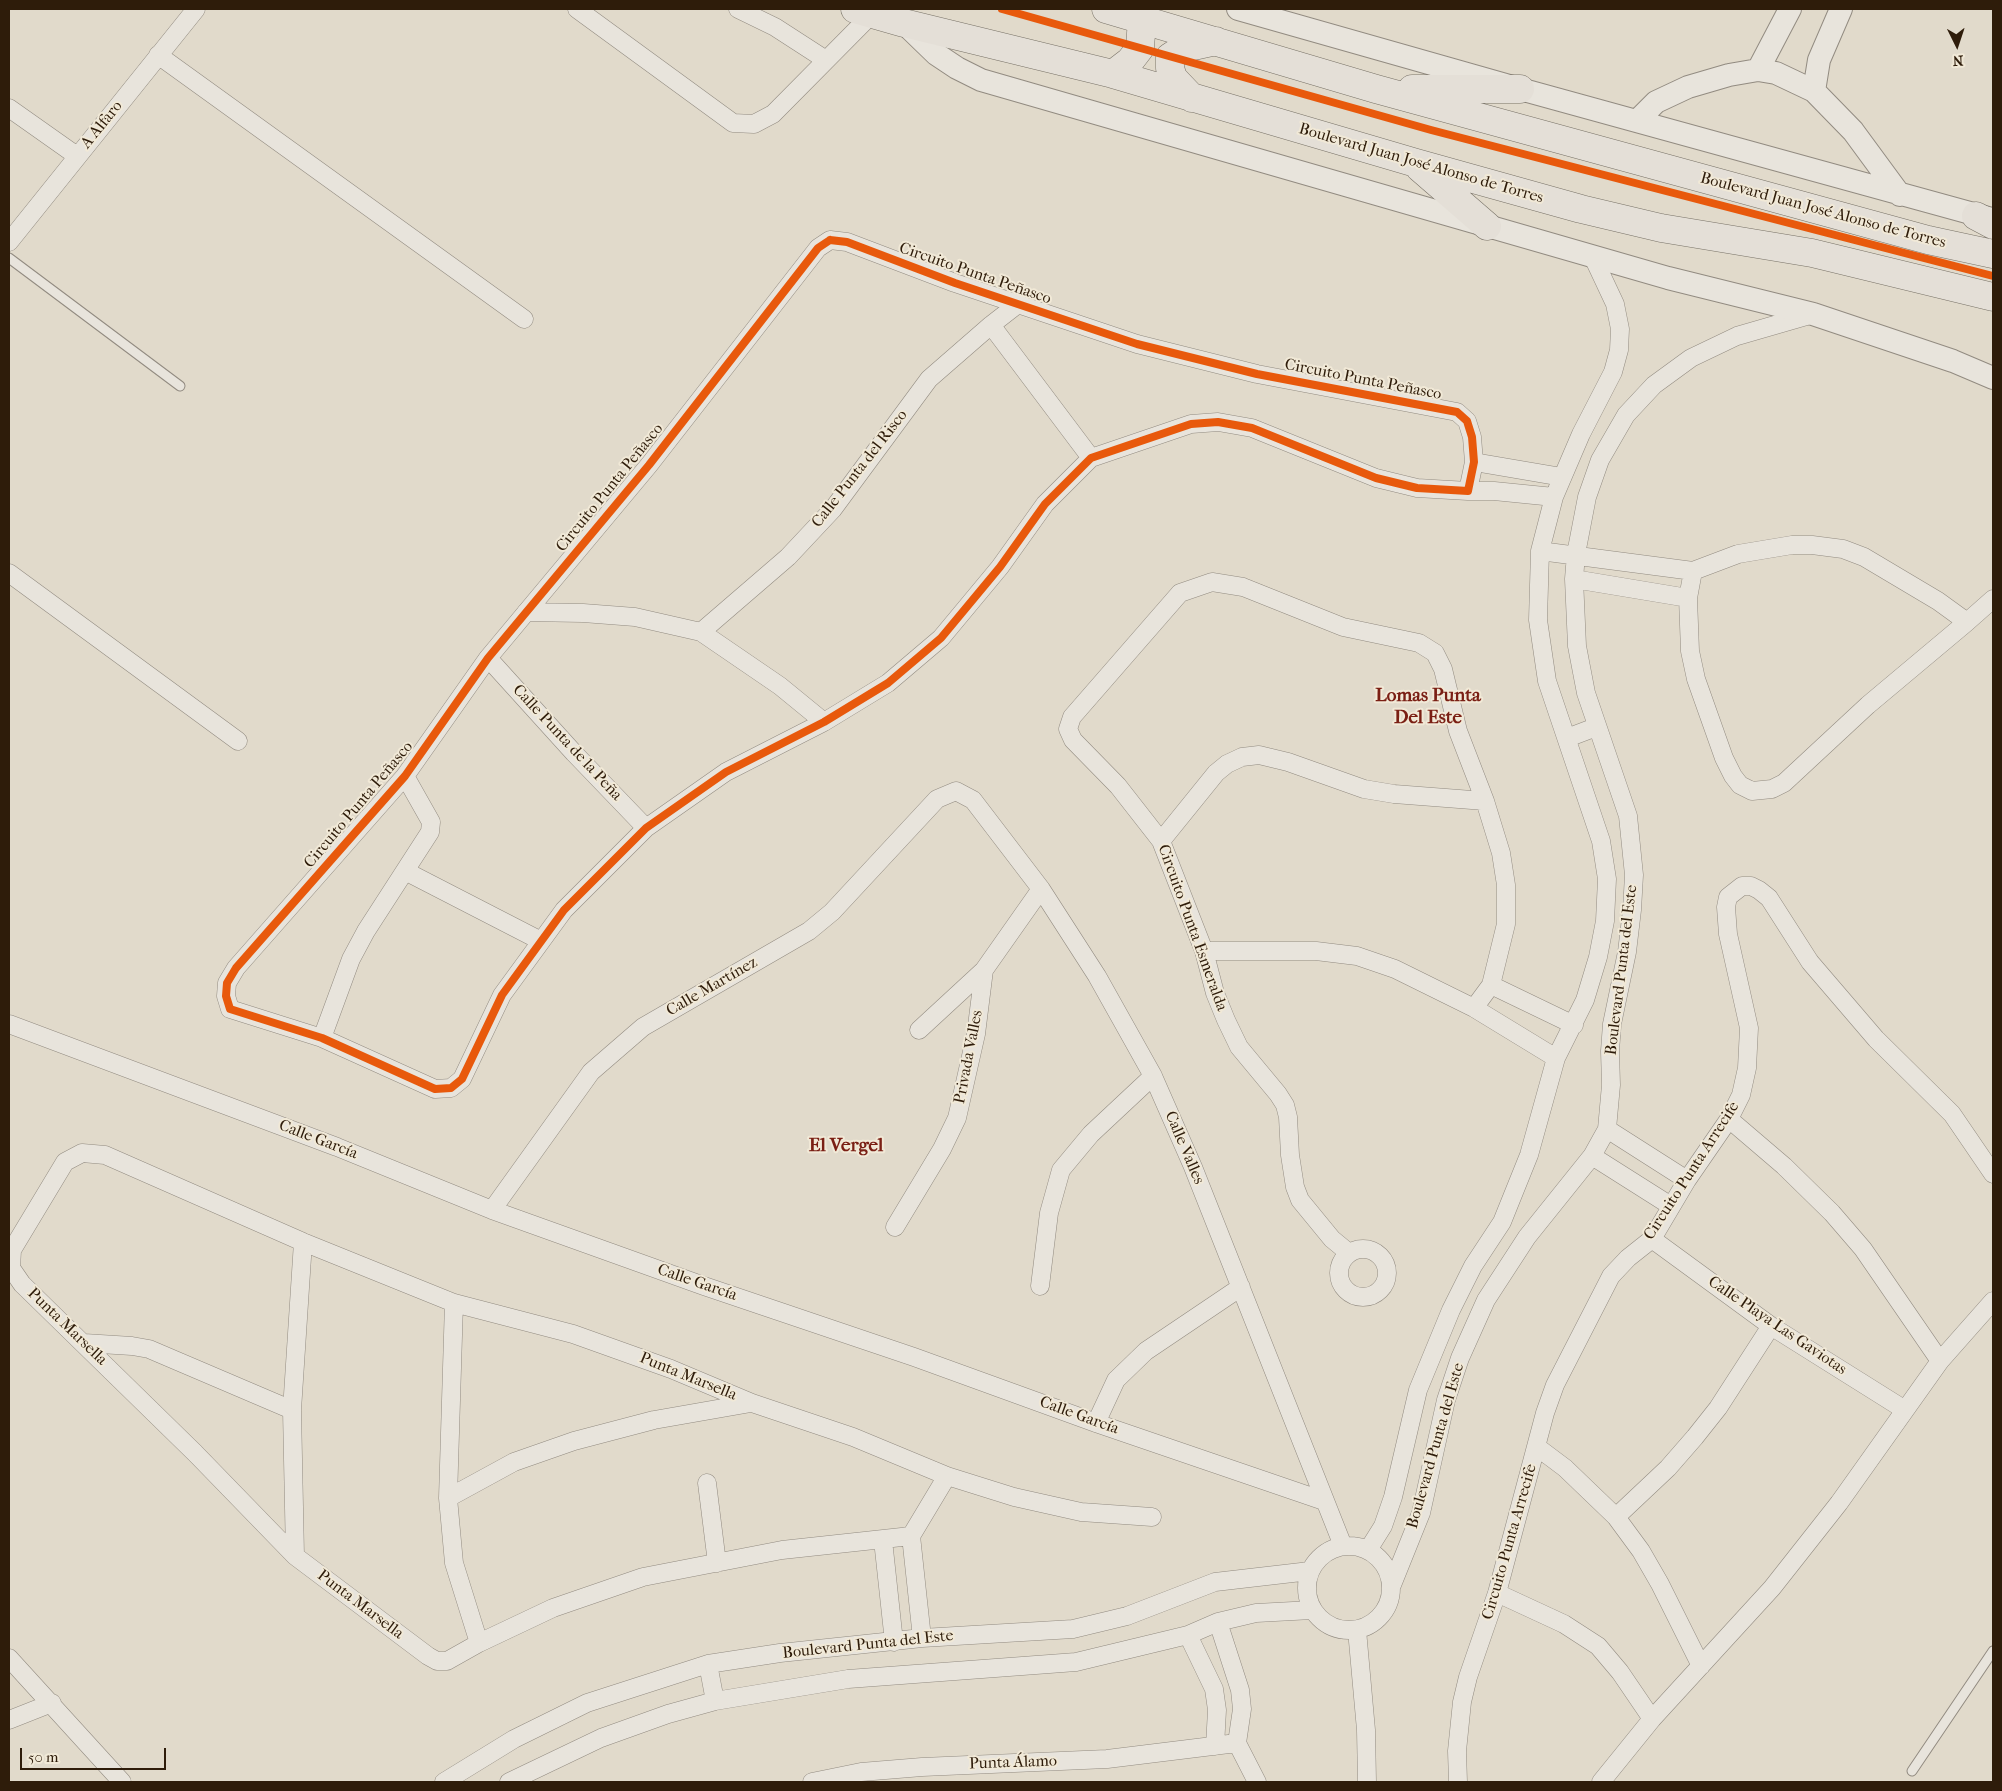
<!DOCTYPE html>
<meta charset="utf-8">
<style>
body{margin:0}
#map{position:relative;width:2002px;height:1791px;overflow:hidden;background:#e1dacb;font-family:"IM FELL French Canon",serif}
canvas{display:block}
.frame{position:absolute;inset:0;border:10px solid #2e1c0a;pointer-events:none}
.north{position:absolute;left:1932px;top:20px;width:50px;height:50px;-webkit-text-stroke:4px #f1e9d7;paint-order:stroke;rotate:176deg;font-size:14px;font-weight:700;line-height:20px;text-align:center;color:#2e1c0a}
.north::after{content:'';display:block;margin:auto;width:18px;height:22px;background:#2e1c0a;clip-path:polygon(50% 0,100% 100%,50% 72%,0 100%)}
.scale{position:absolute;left:20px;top:1748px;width:146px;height:22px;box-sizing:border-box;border:2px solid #2e1c0a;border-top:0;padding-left:6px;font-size:15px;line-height:18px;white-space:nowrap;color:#2e1c0a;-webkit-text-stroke:4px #f1e9d7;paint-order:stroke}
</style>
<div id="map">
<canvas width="2002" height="1791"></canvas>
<div class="frame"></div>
<div class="north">N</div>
<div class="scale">50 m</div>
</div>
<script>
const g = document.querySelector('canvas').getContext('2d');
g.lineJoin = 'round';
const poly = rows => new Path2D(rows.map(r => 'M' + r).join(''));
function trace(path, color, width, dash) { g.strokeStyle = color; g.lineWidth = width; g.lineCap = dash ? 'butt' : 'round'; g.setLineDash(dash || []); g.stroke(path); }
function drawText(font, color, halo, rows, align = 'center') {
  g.font = font + ' "IM FELL French Canon",serif'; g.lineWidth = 4; g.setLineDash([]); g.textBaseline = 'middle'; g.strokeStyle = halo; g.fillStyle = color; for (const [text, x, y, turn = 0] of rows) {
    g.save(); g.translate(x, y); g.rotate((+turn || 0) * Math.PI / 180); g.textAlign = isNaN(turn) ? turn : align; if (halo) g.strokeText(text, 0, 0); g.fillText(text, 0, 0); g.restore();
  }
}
const service = poly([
 [9,258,180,386],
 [1912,1771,1993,1651]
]);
const minor = poly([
 [577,9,733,123,754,124,773,114,872,14],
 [738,9,775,27,826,60],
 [158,55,524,319],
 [9,108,77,156],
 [830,240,847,242,955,283,1137,344,1257,374,1457,412,1467,421,1472,437,1474,462,1468,491,1417,488,1376,478,1252,428,1218,422,1191,424,1091,458,1045,504,1000,567,941,638,888,683,824,722,726,772,646,828,564,910,502,995,462,1079,451,1088,435,1089,322,1038,230,1009,226,996,227,983,236,968,405,776,488,658,649,465,818,248,830,240],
 [9,242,196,9],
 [991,325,1091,458],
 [1474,462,1562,477],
 [1468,491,1494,491,1554,497],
 [1540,551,1693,571],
 [9,573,238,741],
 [1574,579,1688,598],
 [526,612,583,613,635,617,701,632,780,686,824,722],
 [1967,622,1938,601,1864,557,1843,549,1812,545,1792,545,1738,554,1693,571,1688,598,1690,651,1696,679,1724,758,1733,776,1740,785,1752,791,1772,789,1784,783,1868,705,1967,622,1993,599],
 [701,632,788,557,833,509,929,379,991,325,1018,304],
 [488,658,574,753,646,828],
 [1567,738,1596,727],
 [1161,841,1216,773,1227,764,1242,757,1259,755,1288,762,1364,789,1394,794,1485,801],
 [405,871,541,941],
 [1204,951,1316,951,1357,956,1395,969,1474,1008,1491,985,1506,924,1506,885,1501,853,1485,801,1458,731,1443,669,1435,653,1419,643,1343,627,1243,587,1212,582,1180,593,1072,717,1068,729,1073,740,1118,786,1161,841,1204,951,1215,993,1226,1020,1239,1047,1278,1094,1285,1105,1288,1117,1290,1155,1295,1187,1300,1200,1332,1239,1349,1253],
 [1491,985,1574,1025],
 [1474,1008,1556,1058],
 [9,1024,337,1147,492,1210,704,1286,914,1357,1096,1423,1324,1501],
 [919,1030,984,970],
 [322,1038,351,959,366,931,430,832,431,822,405,776],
 [1729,1119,1784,1166,1832,1213,1863,1249,1940,1361],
 [1607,1129,1687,1180],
 [1592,1156,1671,1206],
 [492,1210,591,1072,643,1027,809,931,832,912,937,799,956,791,973,800,1041,889,1097,976,1153,1076,1193,1167,1343,1546],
 [895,1227,942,1149,957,1118,976,1034,984,970,1041,889],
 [1652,1239,1771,1326,1905,1410],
 '1339 1273a24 24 0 1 1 48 0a24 24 0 1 1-48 0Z',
 [1040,1286,1049,1213,1061,1170,1091,1134,1153,1076],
 [84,1343,132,1346,149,1349,292,1410],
 [1096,1423,1116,1380,1146,1351,1241,1287],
 [1537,1447,1565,1468,1616,1517,1641,1551,1660,1584,1701,1666],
 [947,1476,1014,1497,1081,1512,1152,1517],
 [707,1483,717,1563],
 [448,1498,454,1303],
 [1616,1517,1668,1468,1695,1437,1718,1408,1771,1326],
 [911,1536,782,1550,643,1577,553,1608,479,1643,447,1661,437,1661,428,1656,295,1556,195,1453,22,1284,11,1268,12,1250,65,1162,82,1153,105,1155,303,1242,454,1303,573,1334,671,1369,752,1403,853,1437,947,1476,911,1536,922,1638],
 [883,1540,894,1642],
 '1307 1588a42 42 0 1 1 84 0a42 42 0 1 1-84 0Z',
 [1368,1550,1383,1526,1393,1497,1418,1390,1451,1310,1473,1266,1502,1222,1529,1155,1556,1058,1585,1000,1598,957,1605,921,1607,879,1601,841,1547,681,1538,620,1540,551,1554,497,1581,434,1613,372,1619,350,1620,329,1615,304,1592,255],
 [295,1556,292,1410,303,1242],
 [1392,1585,1421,1513,1446,1400,1460,1358,1486,1300,1527,1237,1592,1156,1607,1129,1611,1085,1610,1051,1612,1024,1627,952,1632,910,1634,875,1628,816,1586,693,1577,646,1574,579,1576,554,1587,497,1600,460,1626,415,1654,385,1691,358,1737,336,1813,314],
 [1497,1593,1564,1624,1598,1646,1620,1672,1652,1719],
 [1218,1622,1240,1690,1242,1709,1237,1743],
 [1357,1630,1366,1730,1367,1782],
 [1188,1635,1214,1689,1217,1710,1215,1746],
 [479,1643,454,1563,448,1498,514,1462,574,1441,654,1420,751,1403],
 [9,1658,122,1782],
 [708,1664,715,1701],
 [9,1720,52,1703],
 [1237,1743,1257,1782],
 [444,1782,514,1739,587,1703,708,1664,780,1653,922,1638,1073,1629,1127,1616,1215,1582,1310,1571],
 [509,1782,601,1738,668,1714,715,1701,848,1679,1076,1662,1188,1635,1218,1622,1256,1613,1312,1610],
 [812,1782,861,1772,922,1767,1107,1759,1237,1743],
 [1458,1782,1457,1751,1462,1702,1468,1677,1497,1593,1545,1413,1555,1385,1611,1276,1628,1258,1652,1239,1687,1180,1729,1119,1741,1095,1747,1068,1749,1028,1728,934,1726,907,1728,897,1742,886,1751,886,1759,890,1769,898,1810,962,1876,1039,1952,1114,1993,1174],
 [1601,1782,1652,1719,1772,1588,1839,1503,1940,1361,1993,1301]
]);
const tertiary = poly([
 [1238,9,1520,89,1992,219],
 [904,23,936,54,957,68,981,80,1668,278,1813,314,1953,361,1993,378],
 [1758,70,1790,9],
 [1814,91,1819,60,1841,9],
 [1637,121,1656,102,1688,87,1729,75,1758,70,1776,73,1814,91,1853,131,1900,195]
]);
const primary = poly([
 [855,9,904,23,1113,74,1416,163,1581,209,1661,228,1812,253,1993,297],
 [1106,9,1376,89,1928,240,1993,254],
 [1113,74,1130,61,1140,48,1142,19],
 [1412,89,1520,89],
 [1192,98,1173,78,1170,68,1170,57,1184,48,1216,41],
 [1420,168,1487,226],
 [1976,216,1993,225]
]);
const cycleway = poly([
 [1002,9,1431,130,1993,276],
 [830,240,847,242,955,283,1137,344,1257,374,1457,412,1467,421,1472,437,1474,462,1468,491,1417,488,1376,478,1252,428,1218,422,1191,424,1091,458,1045,504,1000,567,941,638,888,683,824,722,726,772,646,828,564,910,502,995,462,1079,451,1088,435,1089,322,1038,230,1009,226,996,227,983,236,968,405,776,488,658,649,465,818,248,830,240]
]);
const streetNames = [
 ["A Alfaro",102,125,-51],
 ["Boulevard Juan José Alonso de Torres",1421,164,16],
 ["Boulevard Juan José Alonso de Torres",1823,211,15],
 ["Circuito Punta Peñasco",975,274,19],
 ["Circuito Punta Peñasco",1363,380,11],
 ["Calle Punta del Risco",860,469,-52],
 ["Circuito Punta Peñasco",610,488,-51],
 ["Calle Punta de la Peña",567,743,47],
 ["Circuito Punta Peñasco",359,805,-50],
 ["Circuito Punta Esmeralda",1192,928,70],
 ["Boulevard Punta del Este",1622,970,-83],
 ["Calle Martínez",712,987,-30],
 ["Privada Valles",969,1057,-79],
 ["Calle García",318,1140,21],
 ["Calle Valles",1184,1148,67],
 ["Circuito Punta Arrecife",1692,1171,-57],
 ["Calle García",697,1283,19],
 ["Calle Playa Las Gaviotas",1777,1326,34],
 ["Punta Marsella",67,1327,44],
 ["Punta Marsella",688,1377,22],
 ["Calle García",1079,1416,20],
 ["Boulevard Punta del Este",1436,1446,-74],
 ["Circuito Punta Arrecife",1510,1542,-74],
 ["Punta Marsella",360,1605,37],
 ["Boulevard Punta del Este",868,1645,-6],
 ["Punta Álamo",1013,1763,-2]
];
const quarterNames = [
 ["Lomas Punta",1428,696],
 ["Del Este",1428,718],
 ["El Vergel",846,1146]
];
trace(service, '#928b81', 11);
trace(minor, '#928b81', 19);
trace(tertiary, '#928b81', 24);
trace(primary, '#787267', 29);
trace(service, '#e8e4dc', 9);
trace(minor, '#e8e4dc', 18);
trace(tertiary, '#e8e4dc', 22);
trace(primary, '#e4dfd7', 28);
trace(cycleway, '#e8590c', 8);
drawText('16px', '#2e1c0a', '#f1e9d7', streetNames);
drawText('bold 19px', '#7a1f14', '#f1e9d7', quarterNames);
</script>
